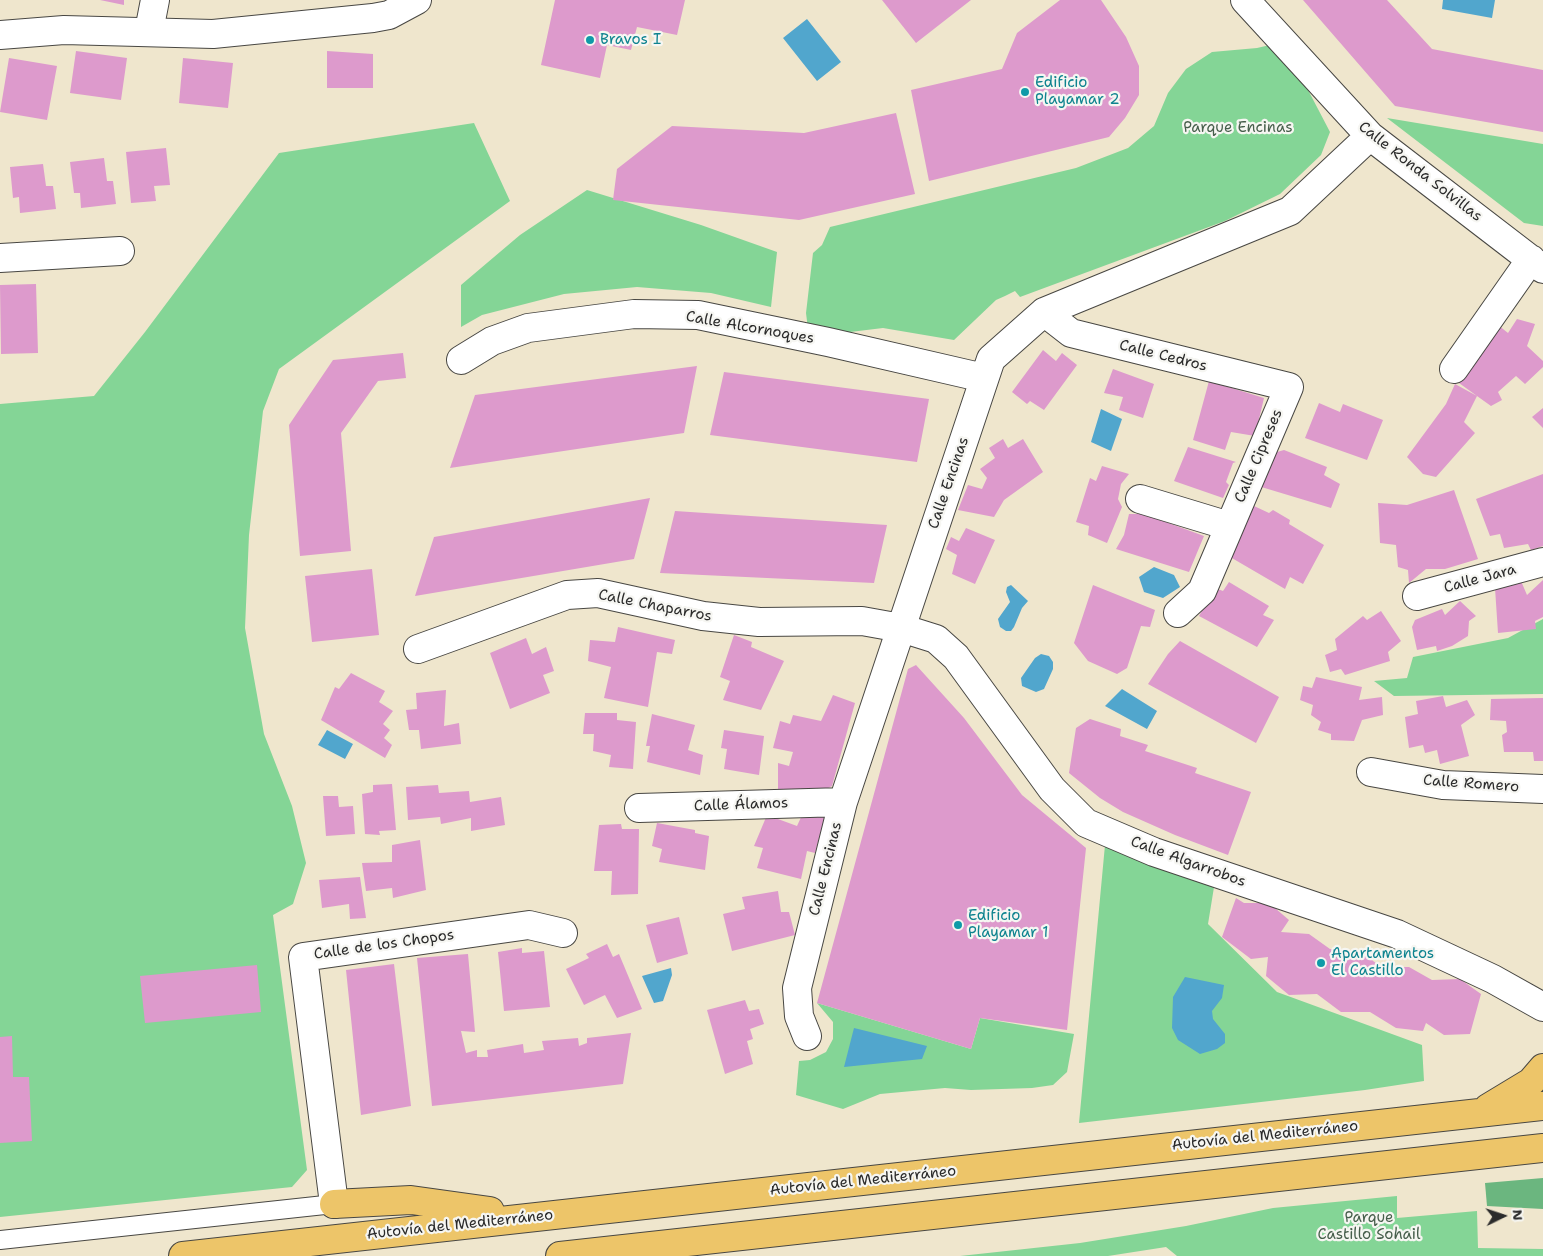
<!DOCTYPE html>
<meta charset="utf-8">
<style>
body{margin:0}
#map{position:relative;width:1543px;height:1256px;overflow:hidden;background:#efe6cd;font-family:"Shantell Sans",sans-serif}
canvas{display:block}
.north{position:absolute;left:1478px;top:1191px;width:50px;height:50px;-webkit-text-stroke:4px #f6f6f2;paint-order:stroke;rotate:86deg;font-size:14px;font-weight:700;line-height:20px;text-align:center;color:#2b2b2b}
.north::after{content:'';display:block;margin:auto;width:18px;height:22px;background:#2b2b2b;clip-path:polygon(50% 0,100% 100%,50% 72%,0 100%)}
</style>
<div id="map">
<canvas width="1543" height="1256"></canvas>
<div class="north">N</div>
</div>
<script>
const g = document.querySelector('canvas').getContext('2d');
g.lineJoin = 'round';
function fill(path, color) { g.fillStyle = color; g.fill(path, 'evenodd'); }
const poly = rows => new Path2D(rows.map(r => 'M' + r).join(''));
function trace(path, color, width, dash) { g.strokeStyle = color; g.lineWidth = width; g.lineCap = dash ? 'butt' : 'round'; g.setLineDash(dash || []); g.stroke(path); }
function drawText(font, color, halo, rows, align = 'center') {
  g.font = font + ' "Shantell Sans",sans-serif'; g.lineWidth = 4.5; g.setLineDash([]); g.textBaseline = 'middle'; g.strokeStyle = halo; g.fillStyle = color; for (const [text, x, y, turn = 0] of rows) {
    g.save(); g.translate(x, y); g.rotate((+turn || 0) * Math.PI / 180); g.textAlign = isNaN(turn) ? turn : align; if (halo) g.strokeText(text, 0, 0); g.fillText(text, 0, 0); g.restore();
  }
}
const green = poly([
 [1283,42,1330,132,1321,155,1280,194,1225,221,1020,297,1015,291,1005,296,996,300,954,340,883,328,809,337,806,313,813,253,822,245,830,227,1076,168,1128,148,1154,126,1168,93,1186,69,1212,52,1257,48],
 [1387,118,1543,144,1543,226,1524,223],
 [474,123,510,201,279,369,263,411,249,535,245,628,264,734,292,806,306,863,293,904,273,915,307,1170,292,1187,0,1217,0,404,94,396,145,332,279,153],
 [587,190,701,225,777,252,771,307,711,293,637,287,564,294,482,315,461,327,461,285,520,235],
 [1543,619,1543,694,1394,696,1374,681,1407,678,1413,657,1508,638],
 [1105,845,1215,881,1208,924,1277,992,1422,1045,1424,1081,1365,1090,1079,1123],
 [817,1003,971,1049,980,1018,1074,1034,1067,1072,1053,1085,1032,1088,971,1090,945,1088,880,1094,843,1109,796,1095,799,1061,810,1060,826,1052,833,1039,833,1022],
 [1397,1196,1397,1218,1477,1211,1478,1248,1543,1249,1543,1256,1177,1256,1166,1247,1108,1256,960,1256,1080,1243,1186,1226,1273,1208]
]);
const forest = poly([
 [1543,1178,1543,1209,1487,1206,1485,1183]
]);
const water = poly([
 [1443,0,1495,0,1492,18,1442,9],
 [807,19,841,62,817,81,783,38],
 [1101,409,1122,419,1111,451,1091,442],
 [1154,567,1174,575,1180,587,1163,598,1144,592,1139,577],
 [1011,585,1028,601,1022,608,1014,627,1011,631,1006,631,1000,627,998,619,1010,602,1006,592,1007,587],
 [1041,654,1049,656,1053,662,1053,669,1044,689,1036,692,1022,686,1021,678,1035,658],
 [1122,689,1157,711,1147,729,1105,706],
 [327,730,353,744,345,759,318,745],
 [671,968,672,975,663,1001,654,1003,642,976],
 [1185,977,1224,985,1222,998,1212,1011,1213,1019,1225,1034,1225,1043,1217,1049,1200,1054,1178,1040,1172,1028,1173,997],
 [854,1028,927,1046,922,1059,844,1067]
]);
const building = poly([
 [100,0,124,0,124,5],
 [555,0,685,0,677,35,637,27,631,50,607,45,600,78,541,65],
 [882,0,971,0,916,43],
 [1060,0,1101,0,1126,37,1139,66,1139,95,1125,118,1109,137,929,181,911,90,1002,69,1017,33],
 [1303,0,1387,0,1432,49,1543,70,1543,132,1395,106],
 [76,51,127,58,121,100,70,93],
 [327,51,373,54,373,88,327,88],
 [9,58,57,66,47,120,0,112],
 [183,58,233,63,228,108,179,103],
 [896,113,915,194,799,220,613,200,617,169,672,126,804,133],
 [166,148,170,185,154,186,156,201,131,203,126,152],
 [104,158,107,181,113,181,116,204,81,208,80,193,74,193,70,162],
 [43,164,46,186,53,186,56,209,20,213,19,197,13,198,10,167],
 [36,284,38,353,1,354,0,285],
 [1517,319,1535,324,1527,346,1543,361,1543,367,1525,384,1516,376,1498,392,1502,400,1491,406,1477,396,1464,422,1475,433,1436,477,1423,474,1407,457,1446,404,1455,384,1477,396,1459,383,1498,325,1508,333],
 [1043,350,1056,361,1062,353,1077,365,1044,410,1030,401,1027,404,1012,392],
 [403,353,406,378,378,381,341,433,351,551,300,556,289,425,333,360],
 [697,366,684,433,450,468,475,395],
 [1113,369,1154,384,1143,418,1119,410,1123,397,1104,393],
 [724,372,929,399,917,462,710,435],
 [1209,381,1264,398,1255,436,1231,432,1225,450,1193,440],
 [1319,403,1340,412,1343,404,1383,420,1367,460,1305,438],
 [1543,408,1543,428,1532,417],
 [1003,439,1008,448,1023,439,1043,472,1004,500,994,517,958,510,968,485,982,489,987,478,980,469,995,458,989,448],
 [1188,447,1236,462,1233,463,1226,482,1229,485,1223,498,1174,481],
 [1284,450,1327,467,1324,475,1340,484,1331,508,1258,486,1270,454],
 [1102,466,1129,474,1121,484,1118,499,1122,507,1107,543,1088,535,1089,526,1076,522,1090,478,1096,481],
 [1543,474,1543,546,1531,550,1528,544,1504,548,1500,534,1490,536,1476,499],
 [1454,490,1478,559,1445,569,1426,569,1409,583,1408,570,1398,567,1396,545,1380,543,1378,503,1407,505],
 [650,498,634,559,415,596,434,537],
 [1254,506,1269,513,1273,510,1290,520,1289,524,1324,545,1303,584,1290,577,1285,589,1225,554],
 [675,511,887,525,874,583,660,573],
 [1129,514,1144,514,1204,536,1189,572,1116,549,1124,535],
 [966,528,995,540,975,584,952,574,957,555,946,549,951,537,959,541],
 [372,569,379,635,312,642,305,576],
 [1543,580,1543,617,1535,621,1536,629,1498,633,1495,588,1521,581,1527,595],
 [1229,582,1269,606,1263,615,1274,620,1257,647,1199,616,1215,588,1223,591],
 [1093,585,1155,610,1150,627,1141,626,1127,668,1117,674,1088,661,1074,643],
 [1460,601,1476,616,1469,621,1468,636,1452,646,1437,651,1436,646,1417,650,1412,627,1415,620,1442,609,1445,615],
 [1381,611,1401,641,1388,652,1390,661,1345,675,1341,669,1330,672,1325,655,1337,650,1335,639,1363,616,1367,620],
 [618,627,675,640,672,654,657,652,648,707,604,698,611,667,588,661,590,640,615,642],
 [734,635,752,642,751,647,784,661,761,710,723,700,730,681,720,677],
 [526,638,532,654,546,647,554,671,543,675,550,693,510,709,490,653],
 [1180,641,1279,697,1256,743,1148,684,1168,654],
 [916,665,964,718,1022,795,1086,848,1067,1030,980,1018,971,1049,817,1003,908,669],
 [351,673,385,691,379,702,393,711,383,724,390,730,384,738,392,745,385,758,321,720,335,687,339,689],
 [1316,677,1362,687,1359,700,1382,697,1383,715,1362,720,1354,741,1331,740,1331,734,1318,730,1321,722,1311,715,1313,705,1300,700,1303,686,1312,688],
 [446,690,444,726,459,723,461,744,421,749,419,730,409,730,406,710,417,709,416,693],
 [833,695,855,703,832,786,819,793,778,794,778,763,789,766,793,752,773,748,780,721,790,724,793,715,821,721],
 [1443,696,1446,707,1467,700,1475,715,1461,725,1469,756,1440,764,1437,750,1425,753,1423,745,1409,748,1405,717,1418,714,1416,701],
 [1543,698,1543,761,1534,761,1533,752,1504,752,1502,735,1507,732,1506,721,1490,720,1491,699],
 [585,713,617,713,617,720,636,722,633,769,609,767,611,755,593,751,594,734,583,734],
 [652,714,695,725,688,750,703,755,700,775,647,762,650,746,646,746],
 [1090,719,1121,729,1120,736,1148,745,1145,751,1197,768,1195,773,1251,792,1228,855,1175,835,1123,812,1100,798,1069,773,1076,728],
 [724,730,764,736,759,775,724,769,727,749,721,748],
 [392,784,396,830,379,831,380,835,365,834,362,794,373,792,373,785],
 [438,785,439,793,469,791,470,802,501,797,505,825,471,831,471,818,441,824,440,817,408,820,406,787],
 [323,796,338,796,339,807,353,806,355,834,326,836],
 [803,813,825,816,815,853,807,851,801,879,757,868,763,848,754,846,767,815,797,826],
 [657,823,695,830,695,833,709,836,705,870,659,862,662,849,652,846],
 [621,824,622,829,639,829,638,894,611,895,612,871,594,871,599,825],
 [420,840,426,890,393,898,392,888,366,891,362,863,392,862,392,845],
 [360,877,366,918,350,919,349,904,322,908,319,880],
 [778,891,781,912,789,912,795,935,732,951,723,914,745,909,742,897],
 [1236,898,1244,903,1269,903,1289,920,1281,932,1309,934,1330,949,1360,951,1381,967,1409,967,1432,980,1460,979,1481,994,1470,1034,1444,1035,1426,1023,1423,1031,1396,1028,1370,1012,1341,1012,1317,994,1289,995,1266,976,1268,957,1251,959,1222,937],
 [679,917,688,954,657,963,646,925],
 [607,944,613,957,619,954,642,1009,617,1018,605,995,584,1005,566,969,589,958,586,954],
 [522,948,522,953,544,951,550,1007,504,1011,498,952],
 [468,954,475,1032,461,1031,466,1053,477,1050,477,1057,488,1057,487,1050,523,1044,524,1053,544,1050,542,1041,578,1038,579,1046,587,1043,587,1038,631,1033,623,1084,432,1106,417,958],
 [394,964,411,1106,361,1115,346,970],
 [257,965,261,1012,145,1023,140,976],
 [745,1000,749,1011,759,1009,764,1024,750,1029,753,1039,747,1041,753,1064,725,1074,707,1010],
 [12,1036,13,1077,29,1077,32,1141,0,1143,0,1037]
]);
const service = poly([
 [0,1240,334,1204]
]);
const minor = poly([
 [1245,0,1370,136,1543,269],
 [149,31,155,0],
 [0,35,64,30,213,34,373,18,389,15,417,0],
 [0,258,120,251],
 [1044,312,1071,333,1289,387,1202,591,1178,613],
 [461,360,492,341,528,328,634,314,698,315,828,342,984,378],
 [1454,369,1531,259],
 [1140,499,1229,526],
 [1417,596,1543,562],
 [418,649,567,595,598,593,703,616,759,622,862,621,901,628,936,639,956,657,1052,789,1086,823,1154,852,1397,934,1493,979,1543,1007],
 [1371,772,1443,785,1543,789],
 [639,808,843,802],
 [807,1036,799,1016,797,988,843,802,991,359,1044,312,1290,211,1370,136],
 [334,1204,303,957,529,925,563,933]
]);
const trunk = poly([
 [1488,1108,1531,1082,1543,1068],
 [334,1204,411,1200,490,1211],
 [183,1256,1543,1106],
 [560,1256,1543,1148]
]);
const markers = [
 [590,40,5,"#0f9aa8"],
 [1025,92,5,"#0f9aa8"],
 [958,925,5,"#0f9aa8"],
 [1321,963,5,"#0f9aa8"]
];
const cultureNames = [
 ["Bravos I",600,40],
 ["Edificio",1035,83],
 ["Playamar 2",1035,100],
 ["Edificio",968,916],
 ["Playamar 1",968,933],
 ["Apartamentos",1331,954],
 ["El Castillo",1331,971]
];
const parkNames = [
 ["Parque Encinas",1238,128],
 ["Parque",1369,1218],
 ["Castillo Sohail",1369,1235]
];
const streetNames = [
 ["Calle Ronda Solvillas",1420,172,38],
 ["Calle Alcornoques",750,328,10],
 ["Calle Cedros",1163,356,14],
 ["Calle Cipreses",1259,456,-67],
 ["Calle Encinas",949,483,-71],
 ["Calle Jara",1480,579,-15],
 ["Calle Chaparros",655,606,11],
 ["Calle Romero",1471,784,4],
 ["Calle Álamos",741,805,-2],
 ["Calle Algarrobos",1188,862,20],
 ["Calle Encinas",826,869,-76],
 ["Calle de los Chopos",384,945,-8],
 ["Autovía del Mediterráneo",1265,1136,-6],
 ["Autovía del Mediterráneo",863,1181,-6],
 ["Autovía del Mediterráneo",460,1225,-6]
];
fill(green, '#84d596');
fill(forest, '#6bb67f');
fill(water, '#51a6cd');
fill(building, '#dd9acc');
trace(service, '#484743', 20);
trace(minor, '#484743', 30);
trace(trunk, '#484743', 30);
trace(service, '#fff', 18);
trace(minor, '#fff', 28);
trace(trunk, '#edc569', 28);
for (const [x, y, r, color] of markers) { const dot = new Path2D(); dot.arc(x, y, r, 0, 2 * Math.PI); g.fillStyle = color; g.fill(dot); trace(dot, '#f6f6f2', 2); }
drawText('15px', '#0d838f', '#f6f6f2', cultureNames, 'left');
drawText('15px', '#465e4b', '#f6f6f2', parkNames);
drawText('15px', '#2b2b2b', '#f6f6f2', streetNames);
</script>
